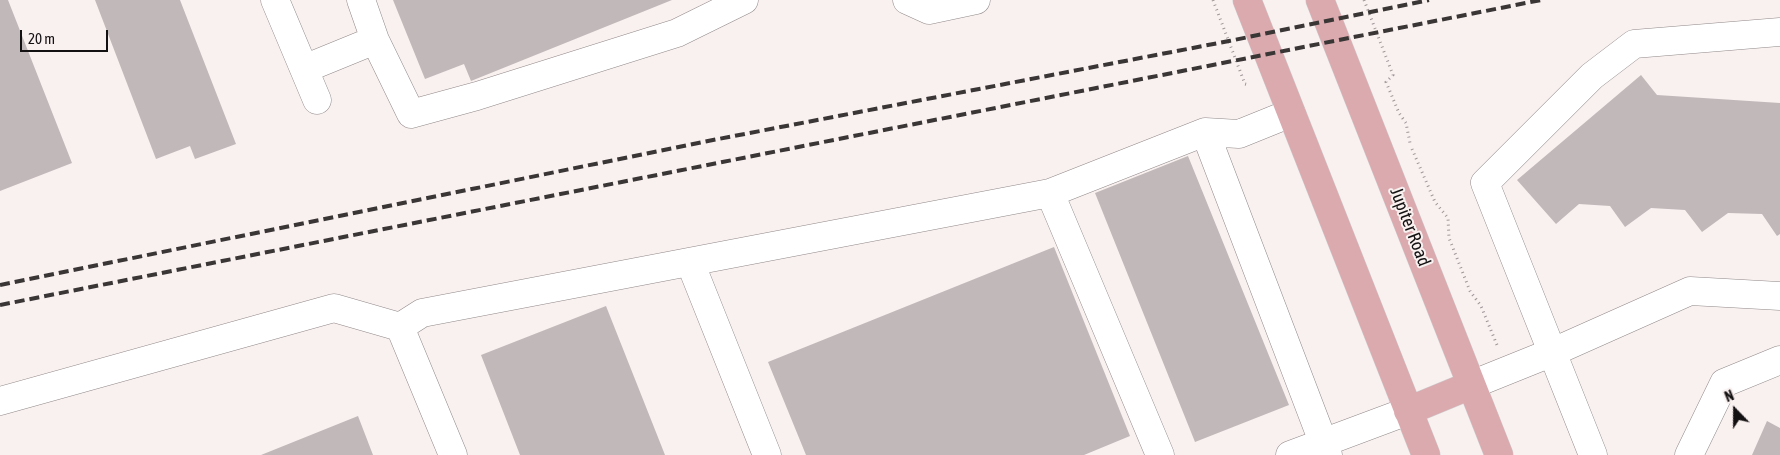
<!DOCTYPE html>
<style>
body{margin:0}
#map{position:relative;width:1780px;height:455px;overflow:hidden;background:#f9f0f0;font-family:"Asap Condensed",sans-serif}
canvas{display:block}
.north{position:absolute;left:1710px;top:385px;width:50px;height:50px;-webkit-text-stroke:4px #f9f0f0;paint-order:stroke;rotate:338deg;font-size:14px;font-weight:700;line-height:20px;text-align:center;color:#141112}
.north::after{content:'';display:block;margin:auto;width:18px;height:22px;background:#141112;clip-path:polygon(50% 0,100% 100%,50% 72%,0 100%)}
.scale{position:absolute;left:20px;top:30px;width:88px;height:22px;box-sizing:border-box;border:2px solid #141112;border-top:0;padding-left:6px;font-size:15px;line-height:18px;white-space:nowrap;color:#141112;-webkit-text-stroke:4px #f9f0f0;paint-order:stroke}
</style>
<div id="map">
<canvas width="1780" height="455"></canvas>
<div class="north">N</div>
<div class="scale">20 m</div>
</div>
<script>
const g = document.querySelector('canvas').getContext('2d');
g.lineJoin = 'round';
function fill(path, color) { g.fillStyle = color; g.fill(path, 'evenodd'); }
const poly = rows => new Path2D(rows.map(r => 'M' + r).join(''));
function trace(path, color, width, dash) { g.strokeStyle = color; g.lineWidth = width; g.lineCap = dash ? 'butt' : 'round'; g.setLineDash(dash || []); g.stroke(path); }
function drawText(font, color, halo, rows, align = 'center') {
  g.font = font + ' "Asap Condensed",sans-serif'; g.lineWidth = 4; g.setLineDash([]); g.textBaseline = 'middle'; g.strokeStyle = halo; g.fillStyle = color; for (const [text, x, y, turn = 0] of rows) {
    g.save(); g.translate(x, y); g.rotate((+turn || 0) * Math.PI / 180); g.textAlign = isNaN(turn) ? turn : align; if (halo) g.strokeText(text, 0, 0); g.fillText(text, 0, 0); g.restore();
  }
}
const building = poly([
 [0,0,8,0,72,163,0,191],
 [95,0,180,0,236,144,195,159,190,146,156,159],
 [393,0,672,0,471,81,464,64,425,79],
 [1641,75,1657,95,1780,103,1780,234,1777,236,1762,214,1728,213,1702,232,1685,210,1651,208,1625,227,1610,206,1579,204,1556,224,1517,180],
 [1188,156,1289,405,1195,442,1095,193],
 [1054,247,1130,436,1084,455,806,455,768,362],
 [606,306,665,455,520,455,481,355],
 [358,416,373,455,261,455],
 [1767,421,1780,428,1780,455,1752,455]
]);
const path = poly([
 [1213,0,1245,84,1249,85],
 [1364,0,1393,75,1386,82,1399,113,1406,123,1410,143],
 [1412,149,1435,202,1448,218,1449,238,1470,291,1481,306,1497,345]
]);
const minor = poly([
 [275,0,317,100],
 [361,0,375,40,411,114,477,96,677,33,744,0],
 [907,0,929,10,976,0],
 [304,69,375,40],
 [1205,132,1239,134,1291,113],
 [1050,193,1205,132,1328,455],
 [690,262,767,455],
 [400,327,453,455],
 [1471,385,1553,352,1690,291,1780,296],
 [0,401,334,308,400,327,422,313,1050,193,1160,455],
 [1290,455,1408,411],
 [1593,455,1485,183,1592,76,1634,44,1780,32],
 [1689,455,1724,383,1780,360]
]);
const major = poly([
 [1247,0,1426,455],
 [1320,0,1499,455],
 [1408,411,1471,385]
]);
const rail = poly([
 [0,285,708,141,1229,41,1429,0],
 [0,305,1541,0]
]);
const streetNames = [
 ["Jupiter Road",1410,227,69]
];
fill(building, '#c1b8b9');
trace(minor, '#918989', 29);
trace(major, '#d0cfd0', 29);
trace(path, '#9e9798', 3, [1, 4]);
trace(minor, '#fff', 28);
trace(major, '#daaaaf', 28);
trace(rail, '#3a3636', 4, [10, 5]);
drawText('18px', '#141112', '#f9f0f0', streetNames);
</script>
